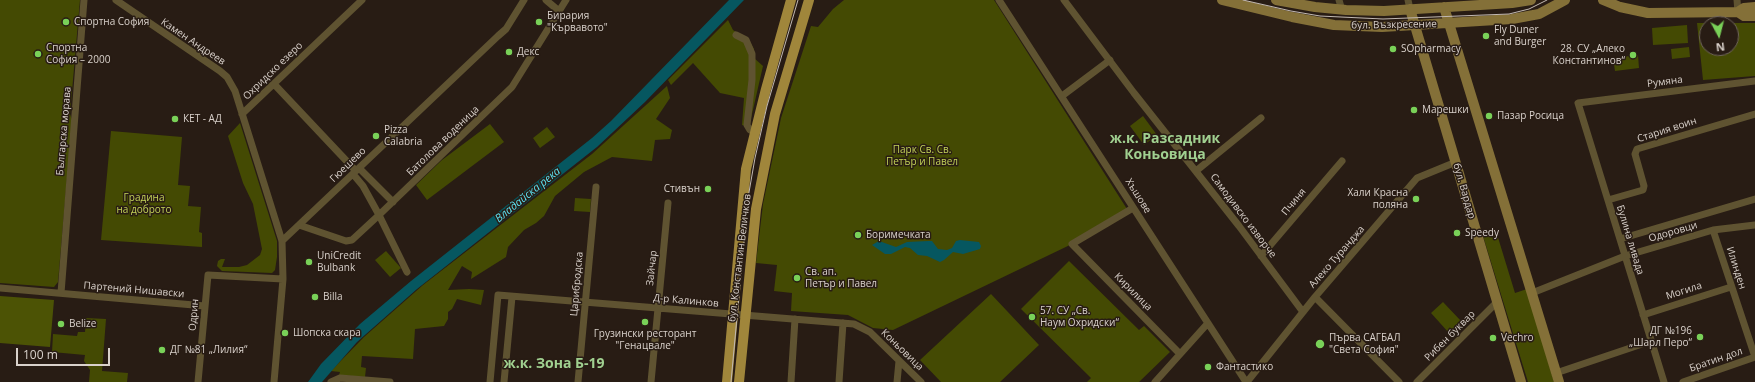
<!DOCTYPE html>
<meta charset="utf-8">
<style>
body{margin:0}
#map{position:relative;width:1755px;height:382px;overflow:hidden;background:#281c14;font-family:"Open Sans",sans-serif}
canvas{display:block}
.north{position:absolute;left:1699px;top:16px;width:40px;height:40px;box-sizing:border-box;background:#281c14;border:1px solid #6f645d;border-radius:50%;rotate:173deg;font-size:11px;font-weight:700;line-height:16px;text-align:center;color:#d9d1cb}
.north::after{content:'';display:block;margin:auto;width:14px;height:18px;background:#79d158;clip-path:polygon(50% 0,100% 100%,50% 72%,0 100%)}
.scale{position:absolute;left:16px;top:348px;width:94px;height:18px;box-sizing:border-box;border:2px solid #d9d1cb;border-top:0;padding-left:5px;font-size:12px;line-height:14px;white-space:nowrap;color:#d9d1cb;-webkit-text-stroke:3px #281c14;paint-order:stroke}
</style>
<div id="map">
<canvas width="1755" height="382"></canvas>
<div class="north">N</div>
<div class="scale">100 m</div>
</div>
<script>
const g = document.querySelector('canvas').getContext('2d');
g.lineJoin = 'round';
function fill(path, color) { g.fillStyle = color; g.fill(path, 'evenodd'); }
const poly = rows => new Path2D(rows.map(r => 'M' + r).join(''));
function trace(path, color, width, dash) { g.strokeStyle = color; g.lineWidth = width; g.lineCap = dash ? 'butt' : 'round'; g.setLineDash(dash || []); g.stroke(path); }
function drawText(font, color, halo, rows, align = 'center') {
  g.font = font + ' "Open Sans",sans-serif'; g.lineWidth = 3; g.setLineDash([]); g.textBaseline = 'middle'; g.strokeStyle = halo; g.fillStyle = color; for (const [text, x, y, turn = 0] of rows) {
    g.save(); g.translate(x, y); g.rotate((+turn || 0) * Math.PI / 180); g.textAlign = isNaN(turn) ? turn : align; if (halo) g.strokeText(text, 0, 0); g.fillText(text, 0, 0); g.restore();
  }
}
const green = poly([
 [0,0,80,0,70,114,72,120,58,282,54,287,0,283],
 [844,0,994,0,1127,209,1072,244,893,330,873,328,848,315,791,311,792,293,774,291,777,265,756,263,763,204,781,118,811,26,818,27,833,9],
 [728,20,733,30,750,42,754,49,754,58,763,66,749,127,742,125,744,98,720,93,693,63,671,85,668,80],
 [1697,23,1755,23,1755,76,1703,80],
 [1707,24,1731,24,1731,48,1707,48],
 [1687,25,1688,43,1653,45,1652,28],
 [1689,47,1690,57,1672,59,1671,49],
 [1638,55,1639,68,1615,71,1613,58],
 [667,86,670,98,656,119,672,130,670,139,655,140,652,161,612,157,584,172,555,196,544,216,536,223,524,230,508,247,506,257,471,279,472,272,462,266,448,290,469,289,484,290,481,305,457,299,452,309,448,312,448,319,444,326,415,329,413,359,362,356,361,367,366,368,365,377,339,375,340,372,331,371,364,337,423,285,592,154],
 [1143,116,1157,135,1144,145,1130,126],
 [240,123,277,241,277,257,275,270,272,273,222,271,217,266,218,261,221,259,225,259,222,267,239,267,247,265,260,255,262,249,253,204,243,183,228,136],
 [490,124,504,142,427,200,416,185,442,160],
 [547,127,555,137,540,148,533,138],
 [111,131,182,137,178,185,190,186,188,206,201,207,199,232,202,233,202,247,101,240],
 [575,198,591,199,590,212,574,211],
 [1496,231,1515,293,1527,289,1554,382,1528,382,1483,236],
 [386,251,401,268,390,277,375,260],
 [1069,261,1139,330,1144,326,1170,352,1139,382,1087,382,1091,378,1021,309],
 [991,294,1039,345,1000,382,941,382,920,360],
 [1443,302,1461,321,1449,333,1431,313],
 [86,318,106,319,102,371,128,373,127,382,89,382,90,370,84,361,85,355,52,352,53,334,77,336,78,332,85,332]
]);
const forest = poly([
 [0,296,54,300,50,347,0,343]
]);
const water = poly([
 [729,0,744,0,645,102,597,147,417,289,357,342,322,382,308,382,321,364,360,324,411,281,592,138,611,121],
 [960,240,979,242,981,246,980,249,963,254,953,252,944,260,940,262,927,256,918,255,910,248,905,247,891,254,885,254,872,245,879,241,896,247,907,242,928,241,932,241,938,249,947,250,952,248,956,241]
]);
const street = poly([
 [116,0,220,71,227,77,235,91,282,241,283,279,274,382],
 [546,0,559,11],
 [999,0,1246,382],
 [1064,0,1134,93,1239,226,1303,312],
 [1339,0,1341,7,1346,10],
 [1408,0,1410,9],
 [1737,0,1738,12],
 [736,35,746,40,752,54,752,80,747,125,750,130,755,131],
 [274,84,356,171],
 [1062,96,1110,60],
 [242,114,362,0],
 [359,168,393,202],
 [1196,171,1261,118],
 [353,174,363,186,379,215,407,272],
 [1608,200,1643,190,1644,186,1635,154,1637,149,1755,114],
 [1133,208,1072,244,1180,354],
 [299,225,346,241,352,240,379,215,512,87,566,0],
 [1713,230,1755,357],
 [1620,239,1755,199],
 [282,241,498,36,506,29,524,0],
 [1261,256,1342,161],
 [0,288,205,306],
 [61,293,84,0],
 [1532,293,1625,256,1713,230,1755,225],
 [1315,297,1399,382],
 [1643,315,1731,287],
 [1556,373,1651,341],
 [198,382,208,275,283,279],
 [331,382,340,378,390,382],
 [490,382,498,295,854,324,870,332,921,382],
 [504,382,512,297],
 [578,382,596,187],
 [651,382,668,203],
 [791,382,795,319],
 [839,382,843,323],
 [897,382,899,361],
 [1155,382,1208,323],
 [1247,382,1315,297,1417,178,1456,162],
 [1417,382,1496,303],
 [1664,382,1578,103,1755,81],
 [1683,382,1755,357]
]);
const secondary = poly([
 [1222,0,1292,17,1334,25,1382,27,1512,19,1539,14,1565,0],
 [1276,0,1315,7,1346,10,1384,11,1512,3,1531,0],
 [1603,0,1620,7,1648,13,1738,12,1744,16,1755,16],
 [1444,7,1559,382],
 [1410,9,1521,382],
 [1738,12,1744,8,1755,7]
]);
const primary = poly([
 [727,382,746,169,766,89,791,0],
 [739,382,756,209,775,114,809,0]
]);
const tram = poly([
 [1243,0,1291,11,1320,16,1383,19,1509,14,1529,9,1547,0],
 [731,382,748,198,755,158,767,106,798,0]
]);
const markers = [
 [66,22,4,"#79d158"],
 [539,22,4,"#79d158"],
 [1486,36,4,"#79d158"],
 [1393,49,4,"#79d158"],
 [509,52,4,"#79d158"],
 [38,54,4,"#79d158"],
 [1633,55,4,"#79d158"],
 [1414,110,4,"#79d158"],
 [1489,116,4,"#79d158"],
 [175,119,4,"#79d158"],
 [376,136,4,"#79d158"],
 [708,189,4,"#79d158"],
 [1416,199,4,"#79d158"],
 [1457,233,4,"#79d158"],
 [858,235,4,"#79d158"],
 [309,262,4,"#79d158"],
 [797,278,4,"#79d158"],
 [315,297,4,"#79d158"],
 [1032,317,4,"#79d158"],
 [645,322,4,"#79d158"],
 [61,324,4,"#79d158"],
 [285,333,4,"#79d158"],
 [1700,337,4,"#79d158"],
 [1493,338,4,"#79d158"],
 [1320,344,5,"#79d158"],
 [162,350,4,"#79d158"],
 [1208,367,4,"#79d158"]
];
const poiNames = [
 ["Бирария",547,16],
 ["\"Кървавото\"",547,28],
 ["Спортна София",74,22],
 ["Fly Duner",1494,30],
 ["and Burger",1494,42],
 ["Спортна",46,48],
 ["София – 2000",46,60],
 ["SOpharmacy",1401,49],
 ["28. СУ „Алеко",1625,49,"right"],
 ["Константинов“",1625,61,"right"],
 ["Декс",517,52],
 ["Марешки",1422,110],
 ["Пазар Росица",1497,116],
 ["КЕТ - АД",183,119],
 ["Pizza",384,130],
 ["Calabria",384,142],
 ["Стивън",700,189,"right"],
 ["Хали Красна",1408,193,"right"],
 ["поляна",1408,205,"right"],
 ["Speedy",1465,233],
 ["Боримечката",866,235],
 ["UniCredit",317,256],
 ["Bulbank",317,268],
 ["Св. ап.",805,272],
 ["Петър и Павел",805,284],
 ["Billa",323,297],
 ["57. СУ „Св.",1040,311],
 ["Наум Охридски“",1040,323],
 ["Belize",69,324],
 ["ДГ №196",1692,331,"right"],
 ["„Шарл Перо“",1692,343,"right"],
 ["Шопска скара",293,333],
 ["Грузински ресторант",645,334,"center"],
 ["\"Генацвале\"",645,346,"center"],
 ["Първа САГБАЛ",1329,338],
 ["\"Света София\"",1329,350],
 ["Vechro",1501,338],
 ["ДГ №81 „Лилия“",170,350],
 ["Фантастико",1216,367]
];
const streetNames = [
 ["бул. Възкресение",1394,25,-1],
 ["Камен Андреев",193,42,34],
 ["Охридско езеро",273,71,-44],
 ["Румяна",1665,82,-7],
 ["Стария воин",1667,130,-18],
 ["Българска морава",64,131,-85],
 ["Батолова воденица",443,141,-44],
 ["Гюешево",348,165,-44],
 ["бул. Вардар",1464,191,74],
 ["Хъшове",1138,196,58],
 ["Пчиня",1294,202,-50],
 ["Самодивско изворче",1243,216,53],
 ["Одоровци",1673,232,-16],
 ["Булина ливада",1630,240,73],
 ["Алеко Туранджа",1337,257,-49],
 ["бул. Константин Величков",740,258,-83],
 ["Зайчар",652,268,-84],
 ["Илинден",1736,268,72],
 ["Царибродска",577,284,-85],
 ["Партений Нишавски",134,290,5],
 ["Могила",1684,291,-18],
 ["Кирилица",1133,292,45],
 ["Д-р Калинков",686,301,5],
 ["Одрин",194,315,-85],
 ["Рибен буквар",1450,336,-45],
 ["Коньовица",902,350,44],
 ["Братин дол",1716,360,-19]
];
const parkNames = [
 ["Парк Св. Св.",922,150],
 ["Петър и Павел",922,162],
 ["Градина",144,198],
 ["на доброто",144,210]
];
const waterNames = [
 ["Владайска река",528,195,-39]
];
const districtNames = [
 ["ж.к. Разсадник",1165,139],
 ["Коньовица",1165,155],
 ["ж.к. Зона Б-19",554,364]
];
fill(green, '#444a03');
fill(forest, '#4c5305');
fill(water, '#065760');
trace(street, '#5f5331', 7);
trace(secondary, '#847038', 10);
trace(primary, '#a0863b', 10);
trace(tram, '#c2b9b3', 1);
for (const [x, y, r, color] of markers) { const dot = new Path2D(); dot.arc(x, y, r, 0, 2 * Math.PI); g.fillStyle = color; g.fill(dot); trace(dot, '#281c14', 1.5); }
drawText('10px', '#d9d1cb', '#281c14', poiNames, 'left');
drawText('10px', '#d9d1cb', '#281c14', streetNames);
drawText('10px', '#c3d258', '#281c14', parkNames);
drawText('italic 11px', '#5ce1f2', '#281c14', waterNames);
drawText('bold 14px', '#a0d090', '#281c14', districtNames);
</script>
